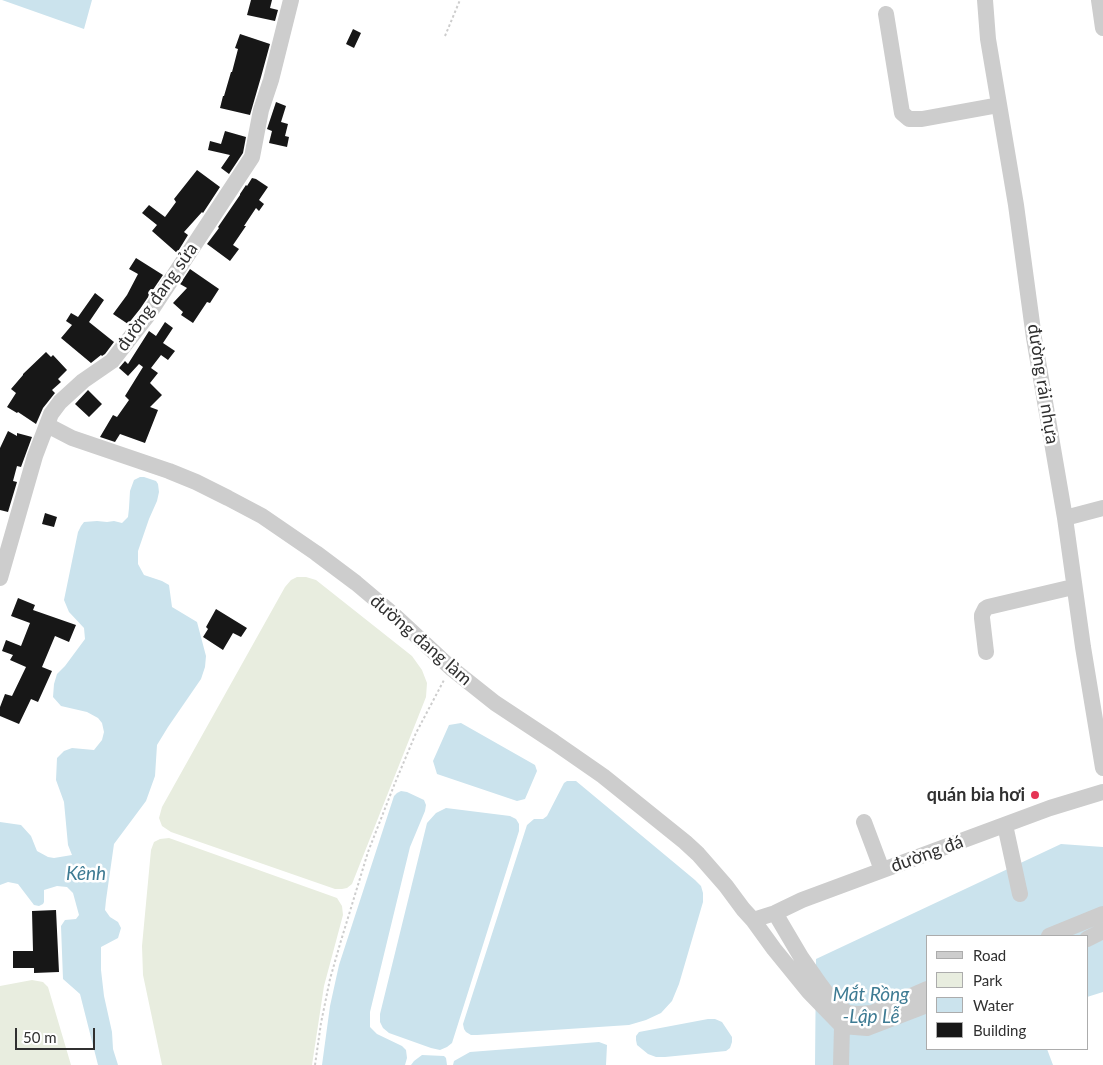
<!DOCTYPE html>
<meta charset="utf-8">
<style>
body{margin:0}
#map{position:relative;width:1103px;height:1065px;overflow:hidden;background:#fff;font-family:Lato,sans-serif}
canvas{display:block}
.legend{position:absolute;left:926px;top:935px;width:162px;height:115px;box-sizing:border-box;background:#fff;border:1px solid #acacac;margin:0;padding:6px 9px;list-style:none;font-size:15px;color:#303030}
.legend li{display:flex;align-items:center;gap:10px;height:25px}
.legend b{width:25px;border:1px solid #acacac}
.scale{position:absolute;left:15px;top:1028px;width:80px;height:22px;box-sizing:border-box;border:2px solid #303030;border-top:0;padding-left:6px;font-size:15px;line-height:18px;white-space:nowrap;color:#303030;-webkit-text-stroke:4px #fff;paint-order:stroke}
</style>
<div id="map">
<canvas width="1103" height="1065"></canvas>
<ul class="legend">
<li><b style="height:6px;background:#cdcdcd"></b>Road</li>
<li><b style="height:14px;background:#e8eddf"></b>Park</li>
<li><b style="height:14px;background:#cbe3ed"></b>Water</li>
<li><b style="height:14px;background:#171717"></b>Building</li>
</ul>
<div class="scale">50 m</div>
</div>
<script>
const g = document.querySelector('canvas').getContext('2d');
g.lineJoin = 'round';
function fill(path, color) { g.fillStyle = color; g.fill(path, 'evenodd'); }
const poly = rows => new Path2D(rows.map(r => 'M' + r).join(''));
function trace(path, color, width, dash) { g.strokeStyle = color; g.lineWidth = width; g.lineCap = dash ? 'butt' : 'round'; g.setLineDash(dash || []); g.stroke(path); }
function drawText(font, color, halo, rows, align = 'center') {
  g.font = font + ' Lato,sans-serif'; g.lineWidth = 5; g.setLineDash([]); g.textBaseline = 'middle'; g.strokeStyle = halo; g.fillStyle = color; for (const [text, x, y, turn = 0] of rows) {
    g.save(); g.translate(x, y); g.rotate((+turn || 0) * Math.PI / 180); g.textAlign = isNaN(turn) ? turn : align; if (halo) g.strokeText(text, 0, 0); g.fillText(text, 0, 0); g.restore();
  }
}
const green = poly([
 [297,577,306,577,316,580,412,656,422,670,427,683,426,697,352,884,347,888,342,889,335,889,171,832,162,826,159,818,162,807,285,587,291,580],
 [169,838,337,898,342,906,343,915,324,986,312,1065,162,1065,143,975,142,946,151,850,154,842,160,839],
 [32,980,43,982,48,987,71,1065,0,1065,0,986]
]);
const water = poly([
 [2,0,92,0,84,29],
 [140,477,144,477,156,481,158,484,159,492,157,501,149,519,138,551,138,564,144,575,162,581,169,585,172,607,197,622,206,656,205,667,201,679,168,727,157,745,155,776,146,801,114,844,106,900,105,910,110,917,118,922,121,928,118,938,101,947,101,970,104,996,112,1032,113,1049,118,1065,98,1065,80,994,63,979,61,926,65,920,76,919,79,915,73,893,67,887,57,886,44,890,44,902,43,904,39,906,34,905,18,884,8,882,0,885,0,822,21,825,31,836,37,851,48,857,54,858,72,855,68,845,64,802,56,780,57,758,64,751,72,748,94,750,102,740,104,732,102,723,98,718,87,712,61,706,53,697,54,684,57,674,65,666,85,639,84,628,69,612,64,600,78,532,81,526,84,522,97,521,107,522,114,521,122,523,128,517,129,508,130,491,134,480],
 [461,723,535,765,537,771,525,799,517,801,437,774,433,761,449,725],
 [567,781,576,781,695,880,701,886,703,893,703,902,679,984,672,1001,661,1013,646,1020,629,1025,477,1035,471,1035,466,1032,464,1029,463,1024,527,825,534,819,543,819,547,816,564,783],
 [401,791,407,792,424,800,426,805,425,811,410,847,370,1012,370,1027,377,1034,402,1046,406,1050,407,1058,405,1065,322,1065,330,1006,339,965,394,796,397,793],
 [446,808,510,816,516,819,519,824,519,831,452,1043,447,1047,440,1050,431,1048,389,1033,383,1028,380,1022,380,1014,427,823,436,813],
 [1061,844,1103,847,1103,992,1087,997,1087,936,927,936,927,1049,1047,1049,1053,1065,815,1065,816,959],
 [708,1019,715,1019,722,1022,732,1037,732,1042,730,1048,726,1051,665,1057,656,1057,648,1054,637,1045,636,1040,636,1036,639,1032],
 [599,1042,607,1045,606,1065,453,1065,454,1061,470,1052],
 [422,1055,444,1056,446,1058,447,1065,411,1065,414,1061]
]);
const building = poly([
 [251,0,272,0,270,8,278,10,275,21,247,15],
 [353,29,361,33,354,48,346,44],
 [240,34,270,44,261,77,250,115,220,108,223,96,224,96,231,72,232,72,238,49,235,48],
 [276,102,286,106,281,122,288,124,285,136,289,137,287,147,269,143,272,131,267,129],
 [225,131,246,137,243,153,229,174,221,168,230,155,208,150,210,141,221,144],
 [197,170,220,187,203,213,202,212,184,232,188,235,177,253,152,231,157,225,142,213,149,205,165,217,176,202,174,199],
 [252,178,256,179,268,187,259,200,264,204,259,211,256,208,244,226,246,226,233,245,239,249,230,261,207,244,219,228,218,227,240,195,240,194,246,185,247,186],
 [136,258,163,275,140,309,128,324,113,314,127,295,138,274,129,269],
 [190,269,219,289,210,303,207,302,193,323,181,315,183,312,173,303,187,288,180,284],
 [95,293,104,300,89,322,114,342,105,354,102,356,101,355,91,363,61,338,72,325,66,321,71,313,78,317],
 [165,322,173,328,163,343,175,351,168,360,161,355,151,368,158,373,150,383,162,395,150,407,158,410,145,443,120,434,115,442,100,437,113,415,117,417,129,400,125,396,143,367,139,364,128,376,119,368,125,361,128,364,149,331,156,336],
 [46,352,51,357,53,355,67,370,58,379,61,382,52,390,55,393,43,408,36,424,18,412,17,413,7,407,16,393,11,389,23,375,23,374],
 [88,390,102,404,89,417,75,404],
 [8,431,17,436,17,433,32,437,21,467,17,466,13,481,17,482,8,512,0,510,0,448],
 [45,513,57,517,54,527,42,524],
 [18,598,35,605,33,610,76,625,69,642,55,636,42,667,52,671,38,702,31,699,19,724,0,716,0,707,5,694,12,696,26,667,10,660,13,655,2,651,6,640,21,646,30,623,11,616],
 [216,609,247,628,241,637,233,633,223,650,203,637,208,629,206,627],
 [56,910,59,972,34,973,34,968,13,968,13,951,33,951,32,911]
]);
const path = poly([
 [445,36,460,0],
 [315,1065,321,1023,330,979,340,944,368,852,395,783,416,733,444,680]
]);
const minor = poly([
 [985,0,988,39,1016,205,1034,338,1065,518,1083,647,1103,768],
 [1099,0,1103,28],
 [886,14,902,113,909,119,922,119,999,105],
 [47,425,72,438,169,471,196,482,228,498,262,516,316,553,356,583,394,615,451,668,495,703,554,742,603,776,685,842,698,854,726,886,743,909,753,920,774,949,809,992,842,1026],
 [1065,518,1103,508],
 [0,578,35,456,51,414,60,402,83,381,112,361,148,315,252,157,261,110,271,80,291,0],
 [986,652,982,618,982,615,985,609,988,607,1073,587],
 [864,822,882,870],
 [1005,825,1020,894],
 [775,913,801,957,819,983,831,999,847,1013,858,1014,872,1013,927,989],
 [753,920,775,913,802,900,1050,808,1103,792],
 [1049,936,1103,914],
 [1087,939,1103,931],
 [842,1026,867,1028,927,1005],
 [841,1065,842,1026,846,1015]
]);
const markers = [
 [1035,795,5,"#e53555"]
];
const streetNames = [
 ["đường đang sửa",157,297,-55],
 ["đường rải nhựa",1043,384,81],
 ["đường đang làm",421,640,41],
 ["đường đá",927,854,-20]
];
const poiNames = [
 ["quán bia hơi",1025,795]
];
const waterNames = [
 ["Kênh",86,874],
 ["Mắt Rồng",871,995],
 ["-Lập Lễ",871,1017]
];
fill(green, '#e8eddf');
fill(water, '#cbe3ed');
fill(building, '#171717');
trace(path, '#cdcdcd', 2, [2.5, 2.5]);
trace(minor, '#cdcdcd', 16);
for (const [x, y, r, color] of markers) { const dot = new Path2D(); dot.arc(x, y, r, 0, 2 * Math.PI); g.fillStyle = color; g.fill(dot); trace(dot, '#fff', 2); }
drawText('18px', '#303030', '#fff', streetNames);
drawText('bold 18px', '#303030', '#fff', poiNames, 'right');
drawText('italic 19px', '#3e7b93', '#fff', waterNames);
</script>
